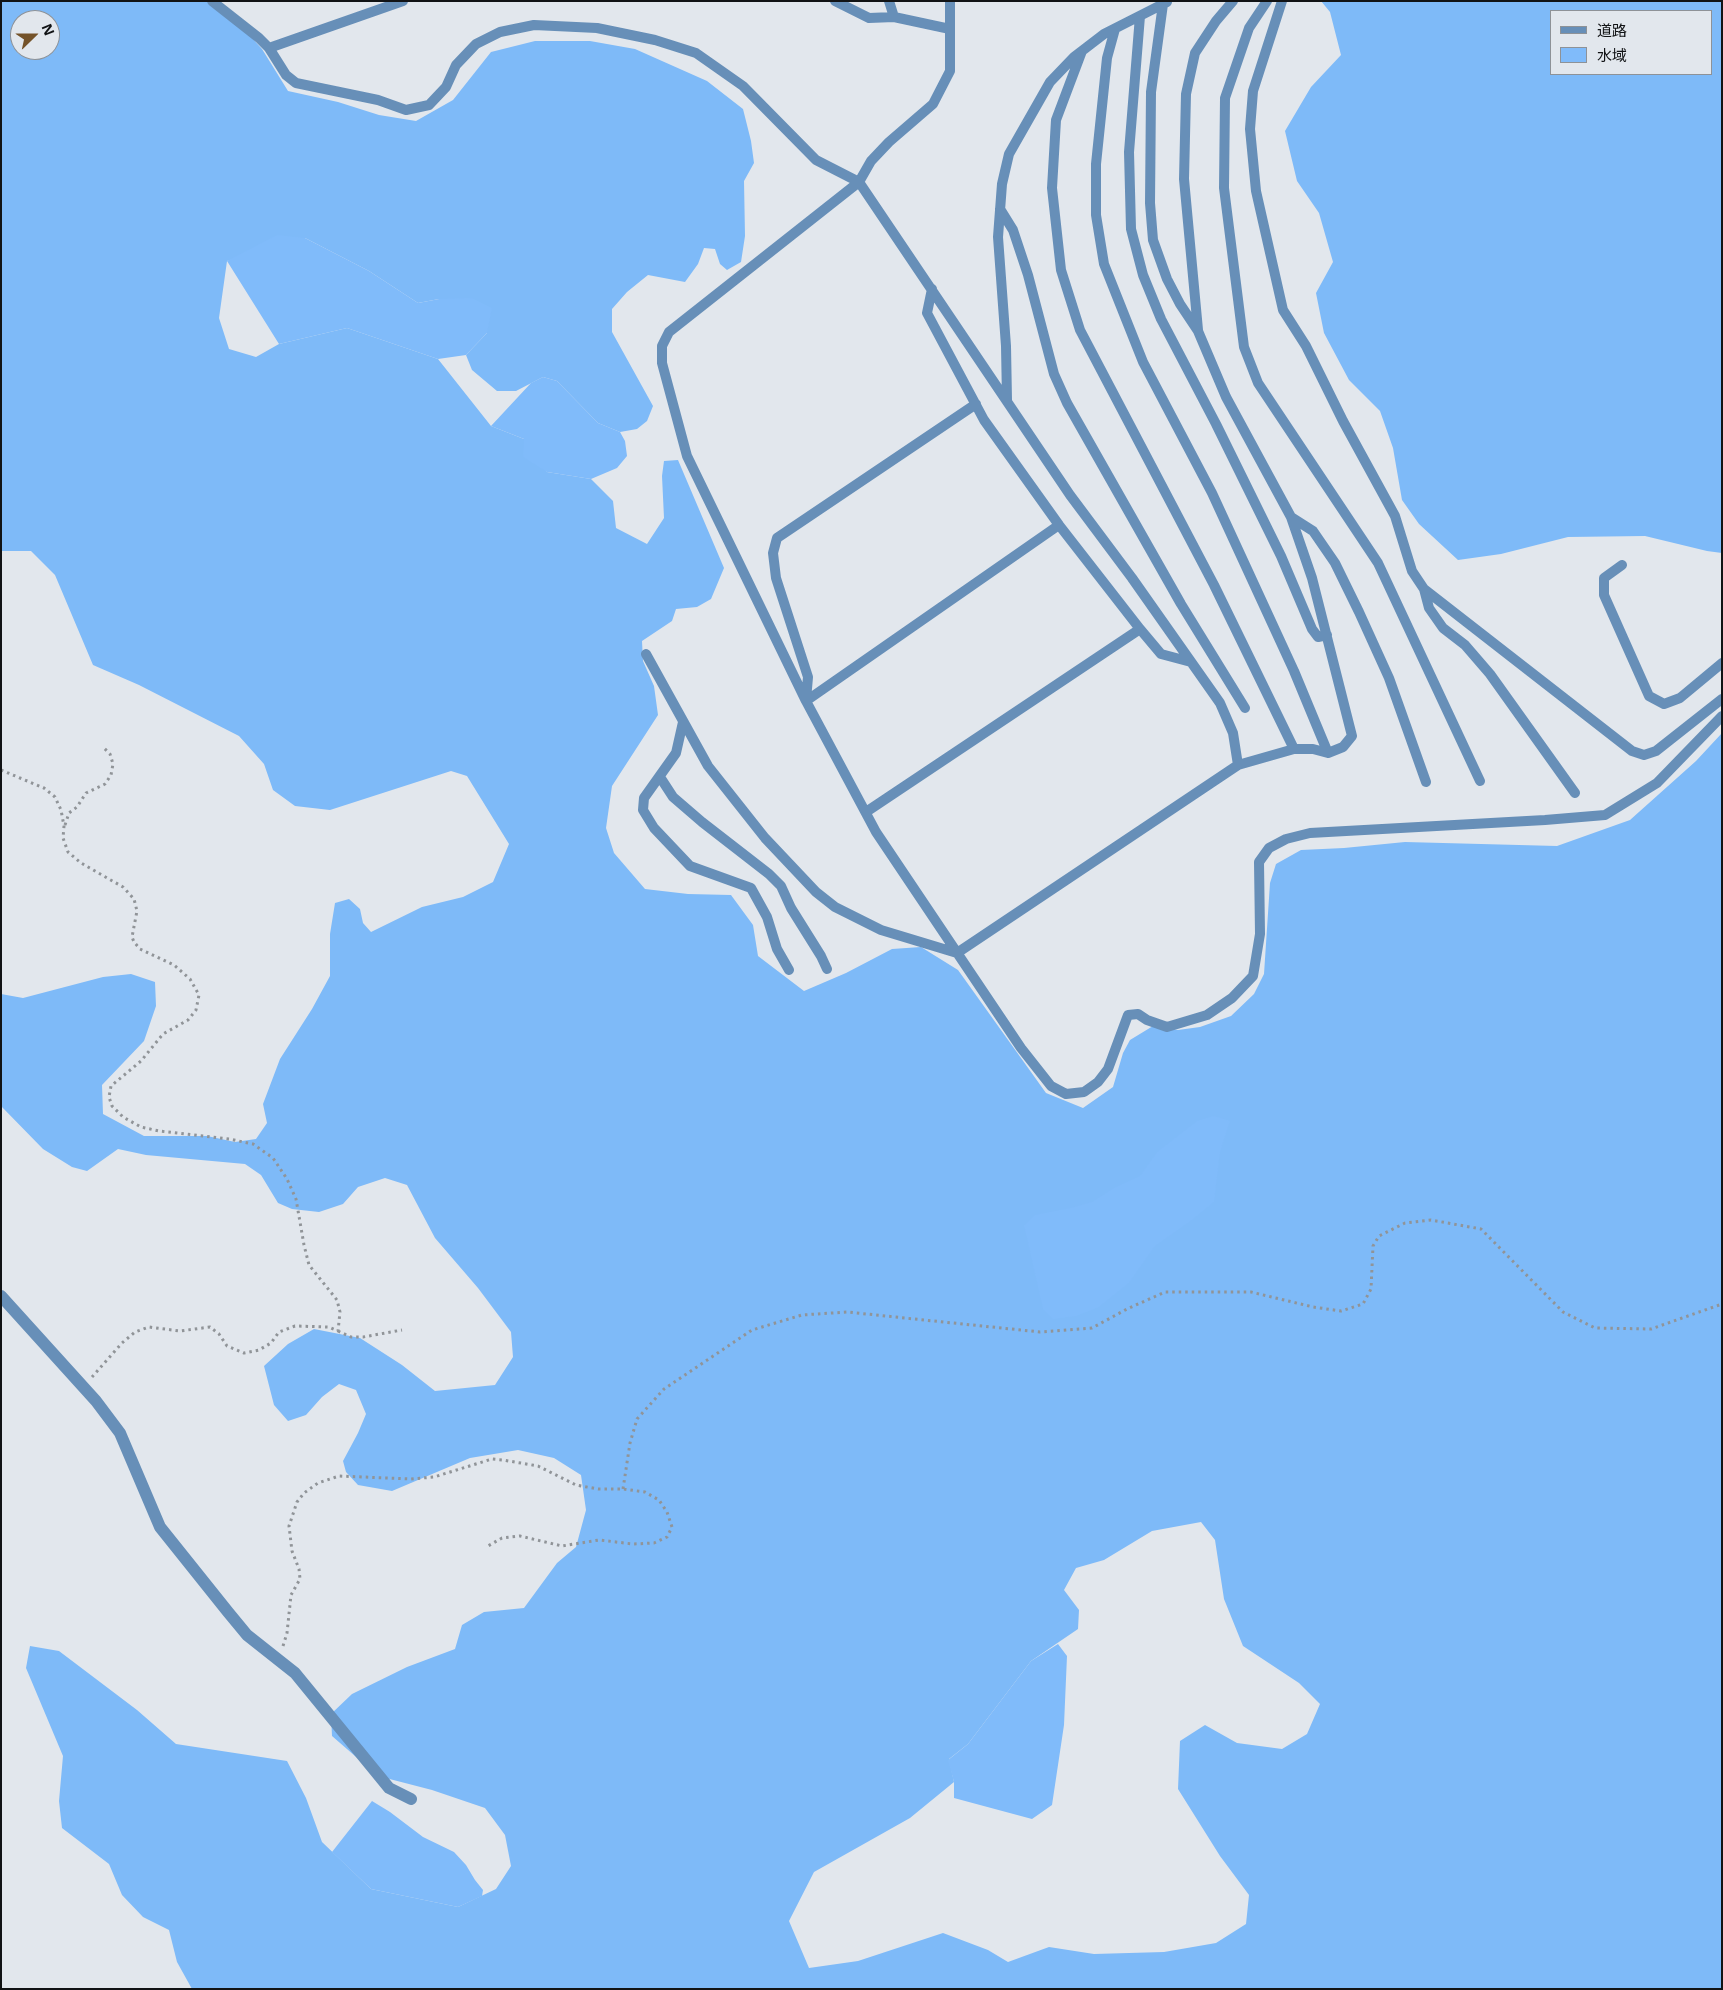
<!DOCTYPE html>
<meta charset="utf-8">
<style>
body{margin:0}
#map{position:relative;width:1723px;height:1990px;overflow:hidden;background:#e2e7ed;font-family:"Noto Sans","Noto Sans JP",sans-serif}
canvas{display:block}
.frame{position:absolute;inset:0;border:2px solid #111315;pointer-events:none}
.legend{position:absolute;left:1550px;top:10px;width:162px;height:65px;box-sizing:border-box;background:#e2e7ed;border:1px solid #8e9297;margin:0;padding:6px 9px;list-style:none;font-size:15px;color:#111315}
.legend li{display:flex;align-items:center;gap:10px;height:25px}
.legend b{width:25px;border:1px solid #8e9297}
.north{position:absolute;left:10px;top:10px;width:50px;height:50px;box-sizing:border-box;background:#e2e7ed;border:1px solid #8e9297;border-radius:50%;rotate:68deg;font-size:14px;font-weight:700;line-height:20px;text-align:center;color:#111315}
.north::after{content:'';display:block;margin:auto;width:18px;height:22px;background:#74532a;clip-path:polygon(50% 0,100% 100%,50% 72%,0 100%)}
</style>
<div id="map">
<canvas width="1723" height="1990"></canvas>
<div class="frame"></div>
<ul class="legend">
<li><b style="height:6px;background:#678fb8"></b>道路</li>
<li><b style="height:14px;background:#80bbfa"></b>水域</li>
</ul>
<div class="north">N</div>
</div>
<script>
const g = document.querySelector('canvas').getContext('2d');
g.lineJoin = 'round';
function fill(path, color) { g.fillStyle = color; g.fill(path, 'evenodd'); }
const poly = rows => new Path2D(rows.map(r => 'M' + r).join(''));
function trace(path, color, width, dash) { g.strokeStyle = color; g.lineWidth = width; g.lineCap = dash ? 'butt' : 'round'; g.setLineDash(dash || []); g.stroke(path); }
const forest = poly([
 [1,1,212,1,225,8,262,49,288,91,338,102,379,115,416,121,453,100,491,52,535,41,590,41,635,49,707,81,743,109,751,141,754,163,744,181,745,236,741,262,727,270,720,264,715,249,704,248,698,264,685,282,648,275,627,292,612,309,612,332,653,406,647,421,637,429,620,432,598,423,557,381,543,377,516,391,497,391,472,370,466,355,487,333,439,299,418,303,369,271,305,238,227,261,219,318,229,349,256,357,279,344,347,328,438,359,491,426,524,439,547,472,591,479,613,501,616,528,647,544,664,518,662,476,664,461,678,460,724,568,711,599,697,607,676,609,672,621,642,641,643,661,654,686,658,715,612,786,606,828,614,853,645,889,688,894,731,895,753,925,758,956,804,991,846,973,892,949,921,947,958,970,1046,1093,1083,1108,1113,1087,1123,1053,1130,1040,1153,1026,1178,1030,1200,1027,1231,1016,1254,994,1264,974,1270,883,1276,864,1301,850,1344,848,1405,842,1557,846,1630,820,1696,761,1722,733,1722,1989,192,1989,177,1962,169,1930,143,1917,122,1895,109,1864,62,1828,59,1801,63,1756,26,1668,30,1646,59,1651,137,1710,176,1744,287,1761,306,1798,322,1842,371,1889,458,1907,496,1889,511,1866,505,1835,485,1808,432,1790,378,1776,332,1736,331,1714,352,1694,407,1667,455,1649,462,1625,484,1612,524,1608,557,1563,576,1547,586,1510,581,1475,554,1458,518,1450,470,1458,392,1491,358,1485,346,1472,343,1461,358,1433,366,1414,356,1390,339,1384,322,1397,306,1415,288,1421,274,1405,264,1366,288,1344,314,1329,360,1338,402,1365,435,1391,495,1385,513,1357,511,1332,478,1288,435,1238,407,1185,385,1178,358,1187,343,1204,319,1212,292,1209,278,1203,261,1175,245,1164,146,1155,118,1149,87,1171,72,1167,43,1149,1,1106,1,994,23,998,103,977,131,974,155,982,156,1006,144,1041,102,1085,103,1114,144,1136,207,1136,235,1142,256,1139,267,1123,263,1104,280,1059,312,1009,330,976,330,934,335,903,349,899,360,909,363,923,371,932,422,907,463,897,493,882,509,844,467,776,451,771,330,810,295,806,273,790,264,764,239,736,139,685,93,665,55,575,31,551,1,551],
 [20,20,50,20,50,50,20,50],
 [1201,1522,1215,1540,1224,1599,1243,1646,1299,1683,1320,1704,1307,1734,1282,1749,1237,1743,1205,1725,1180,1741,1178,1789,1220,1856,1249,1895,1246,1924,1216,1943,1164,1952,1094,1954,1049,1947,1008,1962,988,1950,943,1933,858,1961,809,1968,789,1921,814,1872,910,1818,954,1782,949,1759,968,1744,1031,1661,1078,1629,1079,1610,1064,1590,1076,1568,1104,1560,1152,1531],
 [1321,1,1722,1,1722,553,1707,551,1645,536,1568,537,1501,554,1458,560,1419,524,1402,500,1393,448,1380,411,1349,380,1324,333,1316,293,1333,262,1319,213,1297,181,1285,131,1311,87,1341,55,1330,12],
 [1552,11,1712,11,1712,74,1552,74]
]);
const water = poly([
 [277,235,305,238,369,271,418,303,439,299,472,298,492,308,487,333,466,355,438,359,347,328,279,344,227,261],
 [543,377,557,381,598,423,620,432,625,441,627,456,617,468,591,479,547,472,523,457,524,439,491,426,531,383],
 [1214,1116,1230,1121,1220,1152,1214,1202,1192,1220,1155,1246,1129,1283,1099,1307,1076,1316,1053,1319,1043,1309,1024,1225,1035,1215,1071,1208,1092,1202,1114,1188,1140,1176,1157,1152,1197,1121],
 [1058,1644,1067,1656,1064,1725,1052,1805,1032,1819,954,1798,954,1782,948,1760,968,1744,1031,1661],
 [372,1801,390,1812,423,1837,454,1852,466,1865,475,1880,483,1890,482,1896,458,1907,371,1889,332,1852]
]);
const path = poly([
 [1,770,44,788,55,797,61,810,64,826,63,838,68,852,81,863,123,887,134,899,137,911,132,937,134,942,140,949,174,965,190,979,199,995,196,1010,188,1020,163,1034,141,1061,111,1086,109,1097,112,1106,123,1117,141,1127,159,1131,229,1139,253,1144,273,1158,287,1179,296,1199,304,1245,309,1265,337,1300,340,1312,338,1331,329,1327,295,1326,279,1332,271,1343,259,1350,244,1353,227,1346,219,1334,210,1327,180,1331,149,1327,135,1332,122,1343,92,1377],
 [65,825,69,813,77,807,86,793,105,784,111,775,113,764,110,754,103,747],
 [338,1331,351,1337,363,1337,402,1330],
 [623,1489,630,1443,637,1419,664,1389,752,1330,802,1315,847,1312,1040,1332,1092,1328,1127,1309,1165,1292,1251,1292,1313,1307,1341,1311,1363,1304,1371,1289,1373,1246,1379,1236,1405,1223,1431,1220,1481,1229,1563,1312,1595,1328,1651,1329,1722,1304],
 [283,1646,287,1633,291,1595,300,1579,299,1569,292,1551,289,1526,297,1502,304,1493,318,1483,339,1476,411,1479,434,1477,492,1459,503,1460,538,1466,576,1485,598,1489,623,1489,645,1492,659,1500,667,1512,672,1527,667,1537,654,1543,633,1544,599,1540,562,1546,520,1536,502,1538,488,1546]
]);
const service = poly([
 [212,1,259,38,269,48,286,75,296,83,378,100,406,110,429,105,446,87,456,65,476,44,500,32,534,25,597,28,655,40,696,53,743,86,816,160,859,182,1070,495,1132,578,1220,703,1233,733,1238,765],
 [835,1,869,18,894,17,950,29],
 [889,1,894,17],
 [950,1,950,71,933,104,889,142,871,161,859,182,669,332,662,346,662,363,687,456,806,701,876,832,1021,1048,1051,1086,1066,1094,1084,1092,1098,1082,1108,1069,1128,1015,1138,1014,1147,1020,1167,1027,1207,1015,1232,998,1253,976,1260,934,1259,862,1269,848,1286,839,1310,833,1545,820,1605,815,1657,783,1722,716],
 [1267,1,1249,28,1225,98,1224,188,1244,347,1258,383,1378,563,1480,781],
 [1282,1,1253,91,1250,129,1256,191,1283,310,1306,346,1343,421,1395,516,1412,571,1424,589,1632,751,1644,755,1656,751,1722,699],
 [1140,16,1129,152,1131,229,1143,275,1161,319,1216,424,1281,556,1312,629,1318,637,1327,635],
 [1115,29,1107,58,1096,164,1096,215,1104,264,1143,362,1212,493,1294,671,1328,753],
 [269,48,403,1],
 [1082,51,1056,120,1052,188,1061,270,1080,330,1214,585,1294,749],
 [1000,209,1013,230,1028,275,1054,374,1067,403,1181,604,1245,708],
 [932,289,927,313,984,420,1059,525,1140,629,1161,654,1191,662],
 [1198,330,1184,179,1186,94,1195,53,1216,21,1233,1],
 [1007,400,1006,346,998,237,1002,184,1009,154,1050,82,1074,57,1104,34,1167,2],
 [1291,517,1313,531,1335,563,1359,612,1389,678,1426,782],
 [1622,565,1604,578,1604,595,1649,696,1664,704,1680,698,1722,663],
 [1424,589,1429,608,1443,628,1465,645,1490,674,1575,793],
 [646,654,708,766,765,838,816,892,835,907,881,930,957,953],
 [806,700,808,677,776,578,773,553,777,538,976,404],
 [806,701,1059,525],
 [683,722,676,753,644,798,643,810,654,828,690,866,751,888,767,917,777,949,789,970],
 [660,777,673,797,702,822,769,874,781,886,791,908,821,956,827,969],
 [866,812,1140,629],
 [957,953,1238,765,1294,749,1313,749,1328,753,1343,747,1352,736,1312,578,1291,517,1226,397,1198,331,1180,304,1167,279,1153,240,1150,203,1151,92,1163,4]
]);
const minor = poly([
 [1,1296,96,1401,120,1433,160,1527,228,1612,247,1635,295,1673,389,1788,411,1799]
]);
fill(forest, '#7ebaf8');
fill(water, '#80bbfa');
trace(path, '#909498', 3, [2.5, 4]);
trace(service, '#678fb8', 10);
trace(minor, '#678fb8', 12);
</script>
